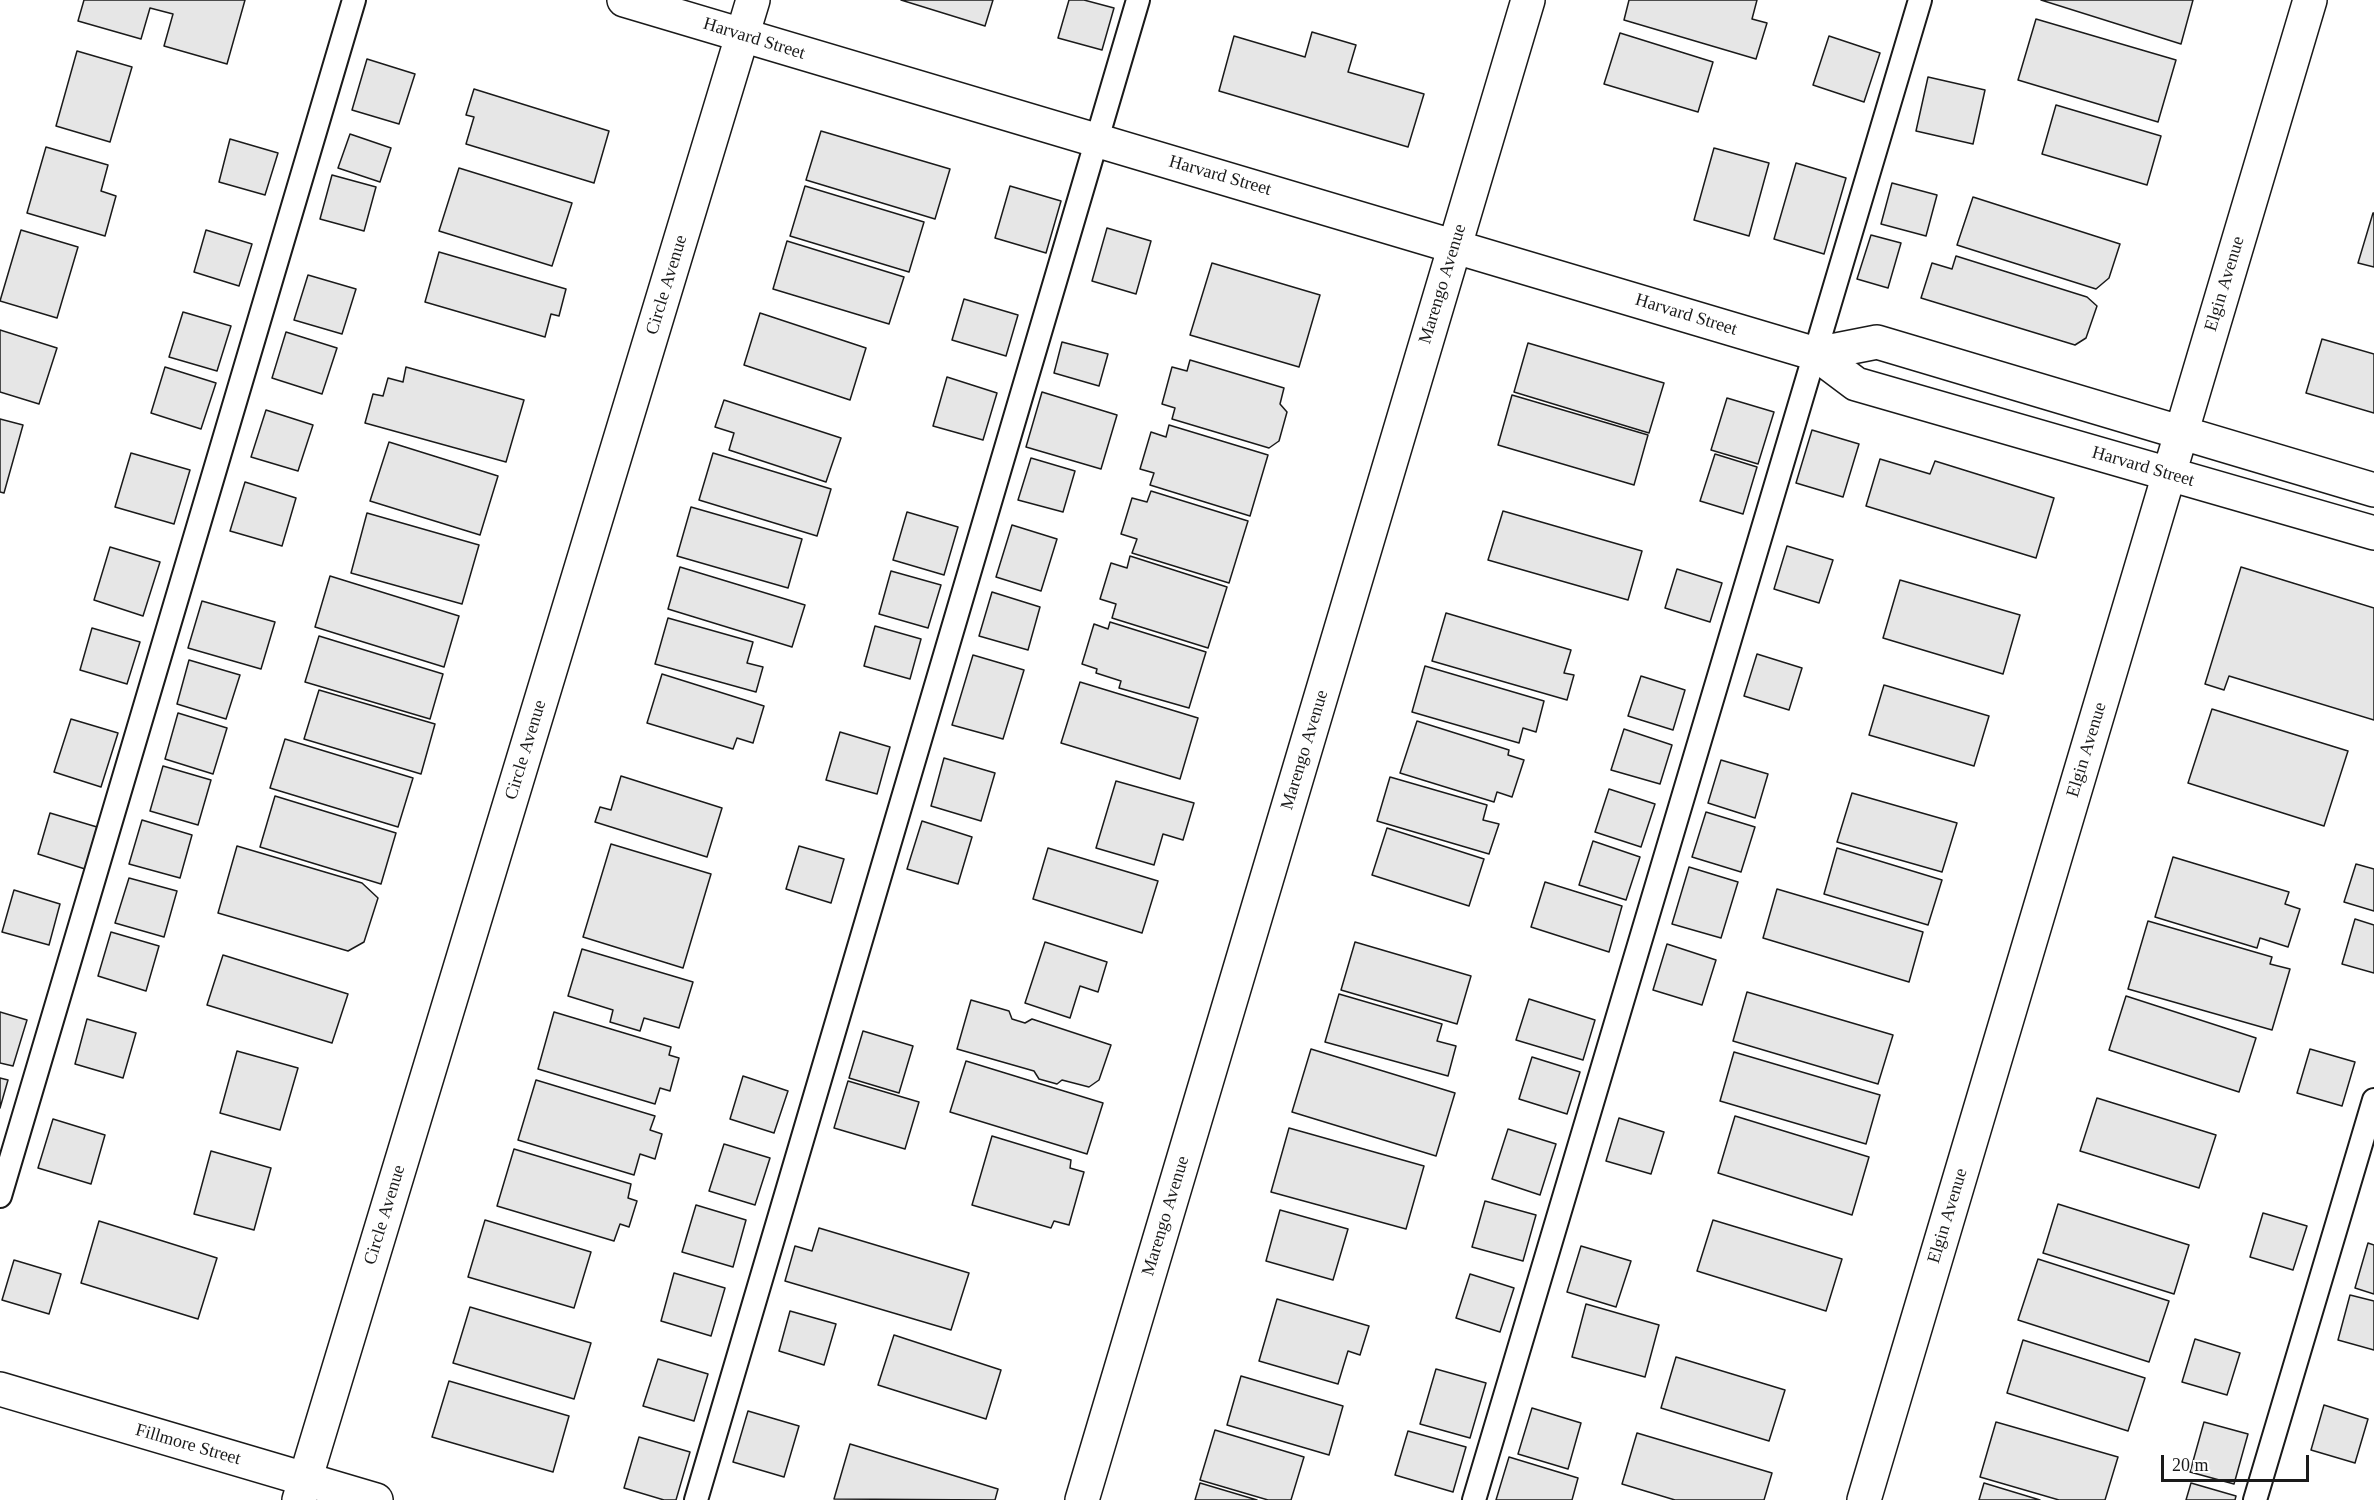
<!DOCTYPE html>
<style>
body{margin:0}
#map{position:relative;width:2374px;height:1500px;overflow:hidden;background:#fff;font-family:Georgia,serif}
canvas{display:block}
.scale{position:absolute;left:2161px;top:1455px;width:148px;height:27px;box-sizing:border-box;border:3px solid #1a1a1a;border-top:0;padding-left:8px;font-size:18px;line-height:21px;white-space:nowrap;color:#1a1a1a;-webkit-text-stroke:4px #fff;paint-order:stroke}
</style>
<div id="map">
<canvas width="2374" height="1500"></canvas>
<div class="scale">20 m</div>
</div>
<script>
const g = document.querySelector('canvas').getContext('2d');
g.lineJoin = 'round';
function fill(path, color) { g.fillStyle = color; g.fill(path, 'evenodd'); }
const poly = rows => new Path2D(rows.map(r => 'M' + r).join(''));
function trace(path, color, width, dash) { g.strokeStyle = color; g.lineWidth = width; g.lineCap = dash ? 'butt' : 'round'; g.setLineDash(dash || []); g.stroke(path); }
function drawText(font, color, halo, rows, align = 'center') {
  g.font = font + ' Georgia,serif'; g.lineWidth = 4.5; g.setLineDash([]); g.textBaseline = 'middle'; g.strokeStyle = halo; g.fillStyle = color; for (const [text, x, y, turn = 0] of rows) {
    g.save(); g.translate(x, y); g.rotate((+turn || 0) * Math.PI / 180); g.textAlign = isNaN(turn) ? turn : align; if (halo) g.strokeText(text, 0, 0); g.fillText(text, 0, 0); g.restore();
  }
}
const building = poly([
 [84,0,245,0,227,64,164,46,173,14,150,8,141,39,78,21,84,0],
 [901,0,993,0,985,26,901,0],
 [1069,0,1084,0,1114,8,1102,50,1058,38,1069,0],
 [1629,0,1757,0,1752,19,1767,23,1756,59,1624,20,1629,0],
 [2041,0,2193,0,2181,44,2041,0],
 [2036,19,2176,60,2158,122,2018,80,2036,19],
 [1312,32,1356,45,1348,72,1424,94,1408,147,1219,91,1234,36,1305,57,1312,32],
 [1620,33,1713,62,1698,112,1604,84,1620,33],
 [1829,36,1880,53,1864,102,1813,85,1829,36],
 [77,51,132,67,110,142,56,126,77,51],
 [367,59,415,74,399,124,352,110,367,59],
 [1928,77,1985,90,1973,144,1916,131,1928,77],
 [474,89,609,131,594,183,466,144,474,117,466,115,474,89],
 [2056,105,2161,136,2147,185,2042,154,2056,105],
 [821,131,950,169,935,219,806,180,821,131],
 [350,134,391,148,380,182,338,168,350,134],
 [230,139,278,153,265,195,219,182,230,139],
 [46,147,108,165,101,191,116,196,105,236,27,213,46,147],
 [1714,148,1769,163,1749,236,1694,220,1714,148],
 [1796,163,1846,178,1824,254,1774,239,1796,163],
 [459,168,572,203,552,266,439,231,459,168],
 [332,175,376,187,364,231,320,219,332,175],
 [1892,183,1937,195,1926,236,1881,224,1892,183],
 [805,186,924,222,909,272,790,236,805,186],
 [1010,186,1061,201,1046,253,995,238,1010,186],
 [1973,197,2120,244,2109,278,2096,289,1957,245,1973,197],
 [2373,213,2374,213,2374,267,2358,263,2373,213],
 [1107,228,1151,241,1136,294,1092,281,1107,228],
 [21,230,78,247,57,318,0,301,21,230],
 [206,230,252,244,239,286,194,272,206,230],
 [1871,235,1901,243,1888,288,1857,279,1871,235],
 [787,241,904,277,889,324,773,289,787,241],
 [439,252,566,289,559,316,551,314,545,337,425,302,439,252],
 [1956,256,2087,297,2097,306,2086,338,2075,345,1921,298,1932,263,1952,269,1956,256],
 [1212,263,1320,295,1299,367,1190,335,1212,263],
 [308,275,356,289,342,334,294,320,308,275],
 [964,299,1018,315,1006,356,952,340,964,299],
 [183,312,231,326,217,371,169,357,183,312],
 [760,313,866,348,850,400,744,365,760,313],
 [0,330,57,348,39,404,0,392,0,330],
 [286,332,337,348,322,394,272,378,286,332],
 [2322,339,2374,354,2374,413,2306,393,2322,339],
 [1062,342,1108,354,1099,386,1054,373,1062,342],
 [1528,343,1664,383,1649,433,1514,392,1528,343],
 [1190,360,1284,388,1280,404,1287,412,1279,441,1269,448,1172,419,1175,408,1162,404,1172,367,1187,371,1190,360],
 [165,367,216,383,201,429,151,413,165,367],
 [406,367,524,400,506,462,365,423,373,394,383,396,388,378,403,382,406,367],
 [947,377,997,393,983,440,933,426,947,377],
 [1042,392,1117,415,1101,469,1026,447,1042,392],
 [1512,395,1648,435,1634,485,1498,445,1512,395],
 [1727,398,1774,412,1758,464,1711,450,1727,398],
 [724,400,841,438,826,482,729,450,734,433,715,427,724,400],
 [266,410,313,425,298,471,251,457,266,410],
 [0,419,23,425,4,493,0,492,0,419],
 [1169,425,1268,455,1250,516,1150,485,1154,473,1140,469,1151,432,1166,437,1169,425],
 [1812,430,1859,444,1843,497,1796,483,1812,430],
 [389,442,498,476,480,535,370,501,389,442],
 [131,453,190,470,174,524,115,507,131,453],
 [713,453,831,489,817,536,699,500,713,453],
 [1715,454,1757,467,1743,514,1700,501,1715,454],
 [1031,458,1075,471,1063,512,1018,500,1031,458],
 [1880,459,1930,474,1935,461,2054,498,2036,558,1866,506,1880,459],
 [245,482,296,498,282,546,230,531,245,482],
 [1151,491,1248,521,1229,583,1132,553,1137,539,1121,534,1132,498,1147,502,1151,491],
 [691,507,802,539,788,588,677,556,691,507],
 [1503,511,1642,551,1628,600,1488,560,1503,511],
 [907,512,958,527,944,575,893,560,907,512],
 [367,513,479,545,462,604,351,573,367,513],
 [1012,525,1057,539,1041,591,996,577,1012,525],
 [1787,546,1833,560,1819,603,1774,589,1787,546],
 [110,547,160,562,143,616,94,600,110,547],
 [1130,556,1227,587,1208,648,1112,618,1116,604,1100,599,1111,563,1127,568,1130,556],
 [680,567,805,605,792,647,668,609,680,567],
 [2241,567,2374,608,2374,720,2229,676,2224,690,2205,684,2241,567],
 [1677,569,1722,583,1710,622,1665,608,1677,569],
 [891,571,941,585,928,628,879,614,891,571],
 [330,576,459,616,444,667,315,627,330,576],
 [1900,580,2020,615,2003,674,1883,638,1900,580],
 [992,592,1040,607,1028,650,979,636,992,592],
 [202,601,275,622,261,669,188,648,202,601],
 [1446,613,1571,650,1564,673,1574,675,1567,700,1432,661,1446,613],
 [668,618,753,642,747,663,763,667,756,692,655,664,668,618],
 [1110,622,1206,652,1189,708,1119,688,1121,681,1096,673,1097,669,1082,664,1094,624,1108,629,1110,622],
 [875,626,921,639,910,679,864,666,875,626],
 [92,628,140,642,127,684,80,670,92,628],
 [319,636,443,674,430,719,305,682,319,636],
 [1757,654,1802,668,1789,710,1744,696,1757,654],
 [973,655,1024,670,1003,739,952,725,973,655],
 [189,660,240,675,226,719,177,704,189,660],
 [1425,666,1544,701,1536,732,1523,728,1519,743,1412,712,1425,666],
 [662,674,764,706,753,743,737,738,733,749,647,723,662,674],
 [1641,676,1685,690,1673,730,1628,716,1641,676],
 [1080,682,1198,718,1180,779,1061,743,1080,682],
 [1884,685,1989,716,1974,766,1869,735,1884,685],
 [319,690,435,724,421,774,304,739,319,690],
 [2212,709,2348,751,2324,826,2188,783,2212,709],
 [178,713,227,728,213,774,165,759,178,713],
 [71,719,118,733,101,787,54,772,71,719],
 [1417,721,1509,750,1508,755,1524,760,1512,797,1497,792,1494,802,1400,773,1417,721],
 [1624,729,1672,745,1660,784,1611,770,1624,729],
 [840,732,890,747,877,794,826,780,840,732],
 [285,739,413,778,398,827,270,788,285,739],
 [944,758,995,773,981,821,931,806,944,758],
 [1721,760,1768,774,1755,818,1708,803,1721,760],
 [163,766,211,780,198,825,150,811,163,766],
 [621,776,722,808,707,857,595,822,600,807,611,810,621,776],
 [1390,777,1487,805,1483,820,1499,824,1489,854,1377,821,1390,777],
 [1116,781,1194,803,1183,840,1163,834,1154,865,1096,848,1116,781],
 [1609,789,1655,804,1641,847,1595,832,1609,789],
 [1852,793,1957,823,1942,872,1837,842,1852,793],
 [275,796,396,833,381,884,260,847,275,796],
 [1706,812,1755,827,1741,872,1692,857,1706,812],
 [50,813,97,827,85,869,38,854,50,813],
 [142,820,192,835,180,878,129,864,142,820],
 [922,821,972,837,958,884,907,869,922,821],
 [1387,828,1484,859,1469,906,1372,875,1387,828],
 [1593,841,1640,857,1626,900,1579,885,1593,841],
 [611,844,711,874,683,968,583,937,611,844],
 [237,846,362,883,378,898,364,942,348,951,218,913,237,846],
 [799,846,844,859,831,903,786,889,799,846],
 [1048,848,1158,881,1142,933,1033,899,1048,848],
 [1837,848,1942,880,1928,925,1824,894,1837,848],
 [2173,857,2289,892,2285,904,2300,909,2288,947,2260,938,2257,948,2155,917,2173,857],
 [2356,864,2374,869,2374,911,2344,902,2356,864],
 [1689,867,1738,882,1721,938,1672,924,1689,867],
 [129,878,177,891,164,937,115,923,129,878],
 [1545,882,1622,906,1609,952,1531,927,1545,882],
 [1777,889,1923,932,1909,982,1763,938,1777,889],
 [14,890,60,904,49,945,2,932,14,890],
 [2355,919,2374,925,2374,973,2342,964,2355,919],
 [2148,921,2272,957,2270,964,2290,969,2272,1030,2128,989,2148,921],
 [111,932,159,946,146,991,98,976,111,932],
 [1045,942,1107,962,1098,992,1080,986,1070,1018,1025,1003,1045,942],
 [1355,942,1471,976,1457,1024,1341,990,1355,942],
 [1667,944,1716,960,1702,1005,1653,990,1667,944],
 [582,949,693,982,679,1028,644,1018,640,1031,610,1022,613,1010,568,996,582,949],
 [223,955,348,994,332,1043,207,1005,223,955],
 [1747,992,1893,1035,1878,1084,1733,1041,1747,992],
 [1339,994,1442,1024,1437,1041,1456,1046,1448,1076,1325,1042,1339,994],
 [2126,996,2256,1038,2239,1092,2109,1050,2126,996],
 [1529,999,1595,1020,1583,1060,1516,1040,1529,999],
 [971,1000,1009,1011,1012,1019,1025,1023,1032,1019,1111,1045,1099,1080,1089,1087,1062,1080,1057,1084,1039,1079,1034,1071,957,1049,971,1000],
 [0,1012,27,1020,13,1066,0,1063,0,1012],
 [554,1012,671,1047,669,1055,679,1058,670,1091,660,1088,655,1104,538,1069,554,1012],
 [87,1019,136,1033,123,1078,75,1064,87,1019],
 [863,1031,913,1046,899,1093,849,1078,863,1031],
 [1311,1049,1455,1093,1436,1156,1292,1112,1311,1049],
 [2310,1049,2355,1062,2342,1106,2297,1093,2310,1049],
 [237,1051,298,1068,280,1130,220,1113,237,1051],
 [1734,1052,1880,1095,1866,1144,1720,1101,1734,1052],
 [1532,1057,1580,1072,1567,1114,1519,1099,1532,1057],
 [966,1061,1103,1103,1087,1154,950,1112,966,1061],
 [743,1076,788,1091,774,1133,730,1119,743,1076],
 [0,1078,8,1080,0,1108,0,1078],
 [536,1080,655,1116,650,1130,662,1134,655,1159,640,1154,634,1175,518,1140,536,1080],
 [848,1081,919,1102,905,1149,834,1128,848,1081],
 [2097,1098,2216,1135,2199,1188,2080,1151,2097,1098],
 [1735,1116,1869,1157,1852,1215,1718,1173,1735,1116],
 [1619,1118,1664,1132,1651,1174,1606,1161,1619,1118],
 [53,1119,105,1135,91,1184,38,1168,53,1119],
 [1289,1128,1424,1166,1406,1229,1271,1192,1289,1128],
 [1508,1129,1556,1144,1540,1195,1492,1179,1508,1129],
 [992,1136,1071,1160,1070,1168,1084,1172,1069,1225,1054,1221,1051,1228,972,1205,992,1136],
 [724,1144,770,1158,755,1205,709,1191,724,1144],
 [514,1149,631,1184,628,1198,637,1201,629,1227,620,1224,614,1241,497,1206,514,1149],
 [211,1151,271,1168,254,1230,194,1214,211,1151],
 [1485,1201,1536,1215,1523,1261,1472,1247,1485,1201],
 [2058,1204,2189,1245,2174,1294,2043,1253,2058,1204],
 [696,1205,746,1220,733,1267,682,1252,696,1205],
 [1280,1210,1348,1229,1333,1280,1266,1261,1280,1210],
 [2263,1213,2307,1226,2293,1270,2250,1257,2263,1213],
 [485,1220,591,1252,574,1308,468,1277,485,1220],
 [1713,1220,1842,1259,1826,1311,1697,1271,1713,1220],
 [99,1221,217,1258,198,1319,81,1283,99,1221],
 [819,1228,969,1273,951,1330,785,1281,795,1246,812,1251,819,1228],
 [2368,1243,2374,1245,2374,1294,2355,1288,2368,1243],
 [1581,1246,1631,1261,1616,1307,1567,1292,1581,1246],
 [2038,1259,2169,1301,2149,1362,2018,1320,2038,1259],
 [14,1260,61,1274,49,1314,2,1300,14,1260],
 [674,1273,725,1288,711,1336,661,1321,674,1273],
 [1470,1274,1514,1288,1500,1332,1456,1318,1470,1274],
 [2350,1295,2374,1301,2374,1350,2338,1340,2350,1295],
 [1277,1299,1369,1326,1360,1355,1348,1351,1338,1384,1259,1361,1277,1299],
 [1586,1304,1659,1325,1645,1377,1572,1357,1586,1304],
 [470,1307,591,1343,574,1399,453,1363,470,1307],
 [790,1311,836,1324,824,1365,779,1351,790,1311],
 [894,1335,1001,1370,986,1419,878,1385,894,1335],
 [2195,1339,2240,1353,2227,1395,2182,1382,2195,1339],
 [2023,1340,2145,1378,2128,1431,2007,1393,2023,1340],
 [1676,1357,1785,1390,1769,1441,1661,1408,1676,1357],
 [658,1359,708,1374,694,1421,643,1406,658,1359],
 [1436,1369,1486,1383,1470,1438,1420,1424,1436,1369],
 [1241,1376,1343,1406,1329,1455,1227,1425,1241,1376],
 [449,1381,569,1416,553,1472,432,1437,449,1381],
 [2324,1405,2368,1419,2355,1463,2311,1450,2324,1405],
 [1532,1408,1581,1423,1568,1469,1518,1454,1532,1408],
 [748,1411,799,1426,784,1477,733,1462,748,1411],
 [1996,1422,2118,1457,2105,1500,2059,1500,1980,1477,1996,1422],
 [2204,1422,2248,1434,2234,1484,2190,1472,2204,1422],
 [1215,1430,1304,1457,1291,1500,1268,1500,1200,1480,1215,1430],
 [1408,1431,1466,1447,1453,1492,1395,1475,1408,1431],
 [1637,1433,1772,1473,1764,1500,1675,1500,1622,1484,1637,1433],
 [639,1437,690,1452,676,1500,664,1500,624,1488,639,1437],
 [850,1444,998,1489,995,1500,834,1499,850,1444],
 [1509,1457,1578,1478,1572,1500,1496,1500,1509,1457],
 [1200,1483,1257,1500,1195,1500,1200,1483],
 [1984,1483,2040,1500,1979,1500,1984,1483],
 [2191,1483,2236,1496,2235,1500,2186,1500,2191,1483]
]);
const service = poly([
 [0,1196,354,0],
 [696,1500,1138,0],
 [1474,1500,1920,0],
 [2255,1500,2374,1100]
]);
const minor = poly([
 [624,0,1816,354,1856,384,2374,533],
 [1816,354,1877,342,2374,490],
 [0,1389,376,1500],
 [1082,1500,1528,0],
 [1864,1500,2310,0]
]);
const tertiary = poly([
 [299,1500,753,0]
]);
const streetNames = [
 ["Harvard Street",754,39,17],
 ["Harvard Street",1220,176,16],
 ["Marengo Avenue",1443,284,-73],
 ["Elgin Avenue",2225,284,-73],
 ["Circle Avenue",667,285,-73],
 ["Harvard Street",1686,315,17],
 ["Harvard Street",2143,467,16],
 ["Circle Avenue",526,750,-73],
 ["Marengo Avenue",1305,750,-73],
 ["Elgin Avenue",2087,750,-73],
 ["Circle Avenue",385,1215,-73],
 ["Marengo Avenue",1166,1216,-73],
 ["Elgin Avenue",1948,1216,-73],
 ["Fillmore Street",188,1445,16]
];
fill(building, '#e6e6e6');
trace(building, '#1a1a1a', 1.5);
trace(service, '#1a1a1a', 26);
trace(minor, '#1a1a1a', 36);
trace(tertiary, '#1a1a1a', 36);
trace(service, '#fff', 22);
trace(minor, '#fff', 33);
trace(tertiary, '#fff', 33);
drawText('18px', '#1a1a1a', '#fff', streetNames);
</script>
